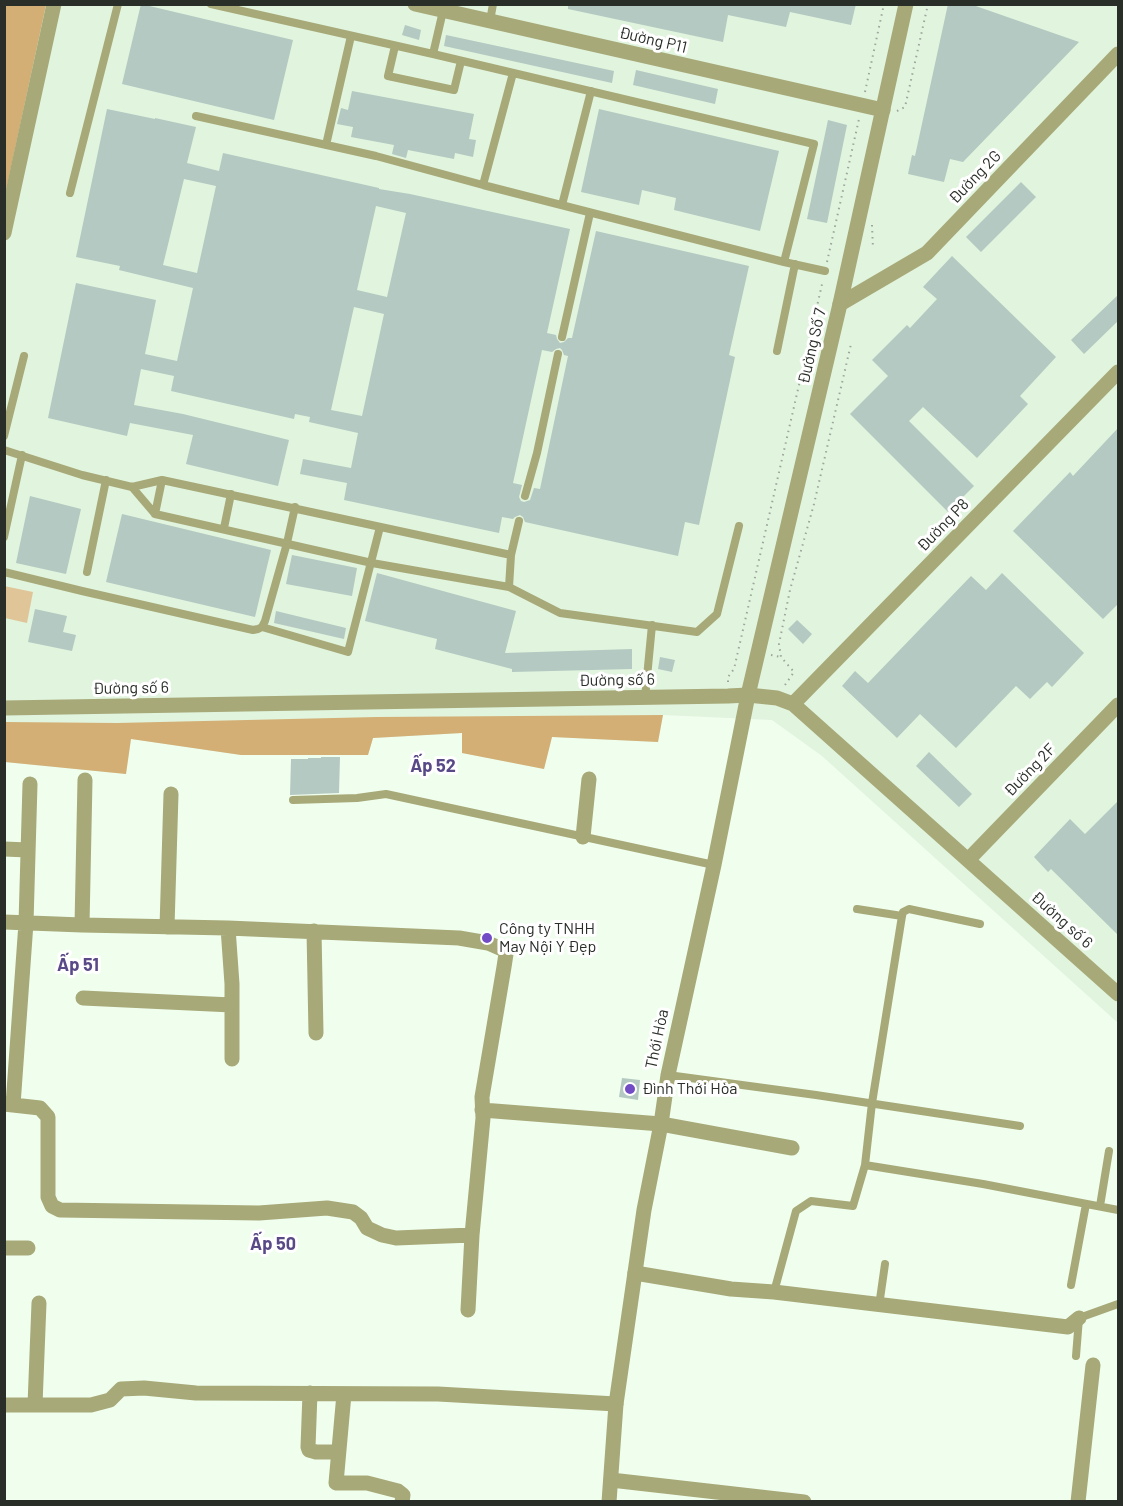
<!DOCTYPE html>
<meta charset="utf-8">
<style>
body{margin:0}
#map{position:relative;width:1123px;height:1506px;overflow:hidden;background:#f0feee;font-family:Barlow,sans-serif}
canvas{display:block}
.frame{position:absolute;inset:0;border:6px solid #292e28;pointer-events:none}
</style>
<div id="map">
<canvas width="1123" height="1506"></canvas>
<div class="frame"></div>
</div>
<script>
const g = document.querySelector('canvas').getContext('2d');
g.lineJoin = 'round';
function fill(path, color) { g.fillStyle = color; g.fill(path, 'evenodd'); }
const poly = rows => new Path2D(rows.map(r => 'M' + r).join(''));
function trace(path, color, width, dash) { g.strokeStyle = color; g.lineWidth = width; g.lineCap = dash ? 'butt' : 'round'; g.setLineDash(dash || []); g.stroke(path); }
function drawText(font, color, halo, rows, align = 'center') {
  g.font = font + ' Barlow,sans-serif'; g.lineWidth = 6; g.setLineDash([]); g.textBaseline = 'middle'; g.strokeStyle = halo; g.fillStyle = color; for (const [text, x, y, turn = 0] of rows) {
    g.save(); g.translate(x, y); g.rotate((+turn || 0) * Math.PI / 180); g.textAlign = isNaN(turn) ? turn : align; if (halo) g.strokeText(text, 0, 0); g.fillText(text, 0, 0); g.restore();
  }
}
const built = poly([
 [4,5,1118,5,1118,1023,822,756,772,720,663,715,658,742,552,737,544,769,462,753,462,733,373,738,368,755,241,755,131,739,126,774,5,762]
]);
const green = poly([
 [4,586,33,592,27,623,5,618]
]);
const forest = poly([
 [5,5,46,5,5,195],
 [663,715,658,742,552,737,544,769,462,753,462,733,373,738,368,755,241,755,131,739,126,774,5,762,5,722,117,723,377,717]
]);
const building = poly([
 [141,4,293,40,274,120,122,84],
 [568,4,856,4,851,25,790,12,786,27,728,15,723,42,568,9],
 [948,4,970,4,1079,42,963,162,950,159,944,182,908,174,912,155,915,156],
 [405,25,421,30,419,40,402,35],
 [446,35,614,71,612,83,444,46],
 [636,70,718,89,715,104,633,85],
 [352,91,474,114,469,139,476,140,473,157,455,153,454,159,408,150,406,158,392,154,394,145,351,137,353,127,337,124,341,108,348,110],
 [107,109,155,119,155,118,196,127,187,163,219,171,223,153,379,188,379,189,410,194,570,229,547,333,556,335,557,339,560,343,564,342,568,338,572,338,596,231,749,266,729,355,735,357,699,525,685,522,678,556,525,522,523,517,520,515,515,517,513,519,502,517,499,533,344,500,347,483,300,474,303,459,351,468,358,433,309,422,310,417,295,414,294,419,171,391,174,376,141,369,134,405,183,414,289,440,278,486,186,464,193,435,130,423,127,436,48,418,76,283,156,300,145,354,177,361,193,288,119,270,120,266,76,257],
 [184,179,216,186,197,273,163,265],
 [376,206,406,213,387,297,357,290],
 [354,307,384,314,362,416,331,410],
 [560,348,562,350,564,355,568,356,540,489,534,488,530,500,524,502,521,501,519,497,522,485,513,483,542,350,552,352,556,349],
 [599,109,779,151,760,231,674,210,676,198,642,190,639,205,581,192],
 [828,120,847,125,827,223,807,219],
 [1021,182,1036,197,981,252,966,237],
 [952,256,1056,357,1020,396,1028,404,977,458,923,407,909,421,974,486,948,512,850,414,888,376,872,360,907,325,910,328,937,299,923,287],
 [1119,294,1119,320,1084,354,1071,340],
 [1119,427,1119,603,1103,619,1013,531,1070,472,1073,476],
 [30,496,81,509,66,574,16,563],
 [122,514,271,550,255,617,106,582],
 [292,555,357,568,352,596,286,584],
 [377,573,516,611,505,653,632,649,632,669,512,672,512,669,435,649,437,639,365,621],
 [1002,573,1084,653,1052,687,1047,682,1030,699,1016,686,956,748,920,714,897,738,842,686,855,671,868,683,971,576,986,590],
 [35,609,67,616,63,632,76,635,72,651,28,642],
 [276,611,346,628,344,639,274,623],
 [797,620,812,634,803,644,788,629],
 [660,657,675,660,672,672,658,669],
 [929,752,972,794,959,807,916,766],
 [321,757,340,757,339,793,290,795,291,759,308,759,308,758,321,758],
 [1119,800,1119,936,1051,869,1048,872,1034,857,1070,819,1085,834],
 [622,1078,640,1080,638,1100,619,1097]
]);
const path = poly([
 [865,92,884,4],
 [897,111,905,107,928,4],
 [872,225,873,249],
 [827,262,859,119],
 [771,655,781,657],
 [728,682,728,677,734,669,823,280],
 [785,685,794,672,781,657,779,644,790,590,814,504,851,344]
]);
const service = poly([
 [211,4,433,54],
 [443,11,433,54,814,144,784,262,825,271],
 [490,21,493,4],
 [395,46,388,76,454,90,461,61],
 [513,73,483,185,784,262],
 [196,116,376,156,483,185],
 [326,145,351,36],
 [70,193,118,4],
 [562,205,591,91],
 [562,337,590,213],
 [777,351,795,264],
 [4,436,24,356],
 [4,450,82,475,132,487,162,480,511,555],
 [132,487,155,514,372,563,509,587,560,613,697,632,717,614,739,526],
 [525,496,537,453,558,354],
 [155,514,162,480],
 [224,528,231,494],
 [4,537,22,455],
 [4,572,82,591,253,630,258,629,262,627,265,621,287,543,295,507],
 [87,572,106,480],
 [509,587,511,555,519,521],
 [262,627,348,652,380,527],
 [645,698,652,625],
 [293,800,357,798,386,794,714,865],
 [857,909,902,916],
 [980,924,909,909,903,912,902,916,872,1103,865,1165,983,1184,1118,1210],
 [668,1075,816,1095,1020,1126],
 [1100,1206,1109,1151],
 [1071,1285,1086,1204],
 [774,1292,796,1211,811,1201,853,1206,865,1165],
 [879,1306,885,1264],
 [1076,1356,1079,1318,1118,1304]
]);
const minor = poly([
 [415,4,883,110],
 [4,233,54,4],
 [840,304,927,253,1118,54],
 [793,704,1118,372],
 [4,708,728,696,748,695,777,698,793,704,1118,994],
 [583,837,589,779],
 [4,849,28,850],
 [968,860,1118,705],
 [4,922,82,925,228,928,459,938,488,943,504,950,506,954,504,967,482,1097,483,1118,472,1235,468,1310],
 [82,925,85,780],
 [167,927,171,794],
 [228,928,232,984,232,1059],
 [314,931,316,1033],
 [83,998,232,1005],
 [4,1104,40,1108,48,1117,48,1197,52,1206,60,1210,259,1213,327,1208,353,1212,361,1218,367,1228,382,1235,396,1238,472,1235],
 [13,1105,26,923,30,784],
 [482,1110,661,1124,792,1148],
 [4,1248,28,1248],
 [635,1273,731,1289,774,1292,1068,1327,1079,1318],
 [310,1393,308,1447,309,1450,316,1452,338,1452],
 [344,1394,336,1483,367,1483,398,1491,403,1495,402,1502],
 [4,1405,91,1405,110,1400,121,1389,144,1388,196,1393,438,1394,616,1404],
 [35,1405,39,1303],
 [611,1480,804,1502],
 [1078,1502,1093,1365]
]);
const tertiary = poly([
 [609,1502,616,1404,644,1210,661,1124,668,1075,714,865,748,695,840,304,906,4]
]);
const markers = [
 [487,938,6,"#724cc5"],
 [630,1089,6,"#724cc5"]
];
const streetNames = [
 ["Đường P11",653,40,13],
 ["Đường 2G",975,177,-46],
 ["Đường Số 7",812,346,-77],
 ["Đường P8",943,525,-46],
 ["Đường số 6",617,680,-1],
 ["Đường số 6",131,688,-1],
 ["Đường 2F",1030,770,-46],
 ["Đường số 6",1062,920,42],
 ["Thới Hòa",657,1039,-78]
];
const poiNames = [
 ["Công ty TNHH",499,929],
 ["May Nội Y Đẹp",499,947],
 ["Đình Thới Hòa",642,1089]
];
const neighbourhoodNames = [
 ["Ấp 52",433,766],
 ["Ấp 51",78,965],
 ["Ấp 50",273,1244]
];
fill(built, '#e1f4de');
fill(green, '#e0c598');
fill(forest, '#d3af75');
fill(building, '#b4c9c1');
trace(path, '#9ca69a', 2, [1.5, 4.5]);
trace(service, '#a7a978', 8);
trace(minor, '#a7a978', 15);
trace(tertiary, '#a7a978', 15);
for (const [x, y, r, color] of markers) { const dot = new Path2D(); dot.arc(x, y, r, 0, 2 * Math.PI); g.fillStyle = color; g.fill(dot); trace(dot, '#fff', 2); }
drawText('16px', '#292e28', '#fff', streetNames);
drawText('16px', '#292e28', '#fff', poiNames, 'left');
drawText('bold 18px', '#594987', '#fff', neighbourhoodNames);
</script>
